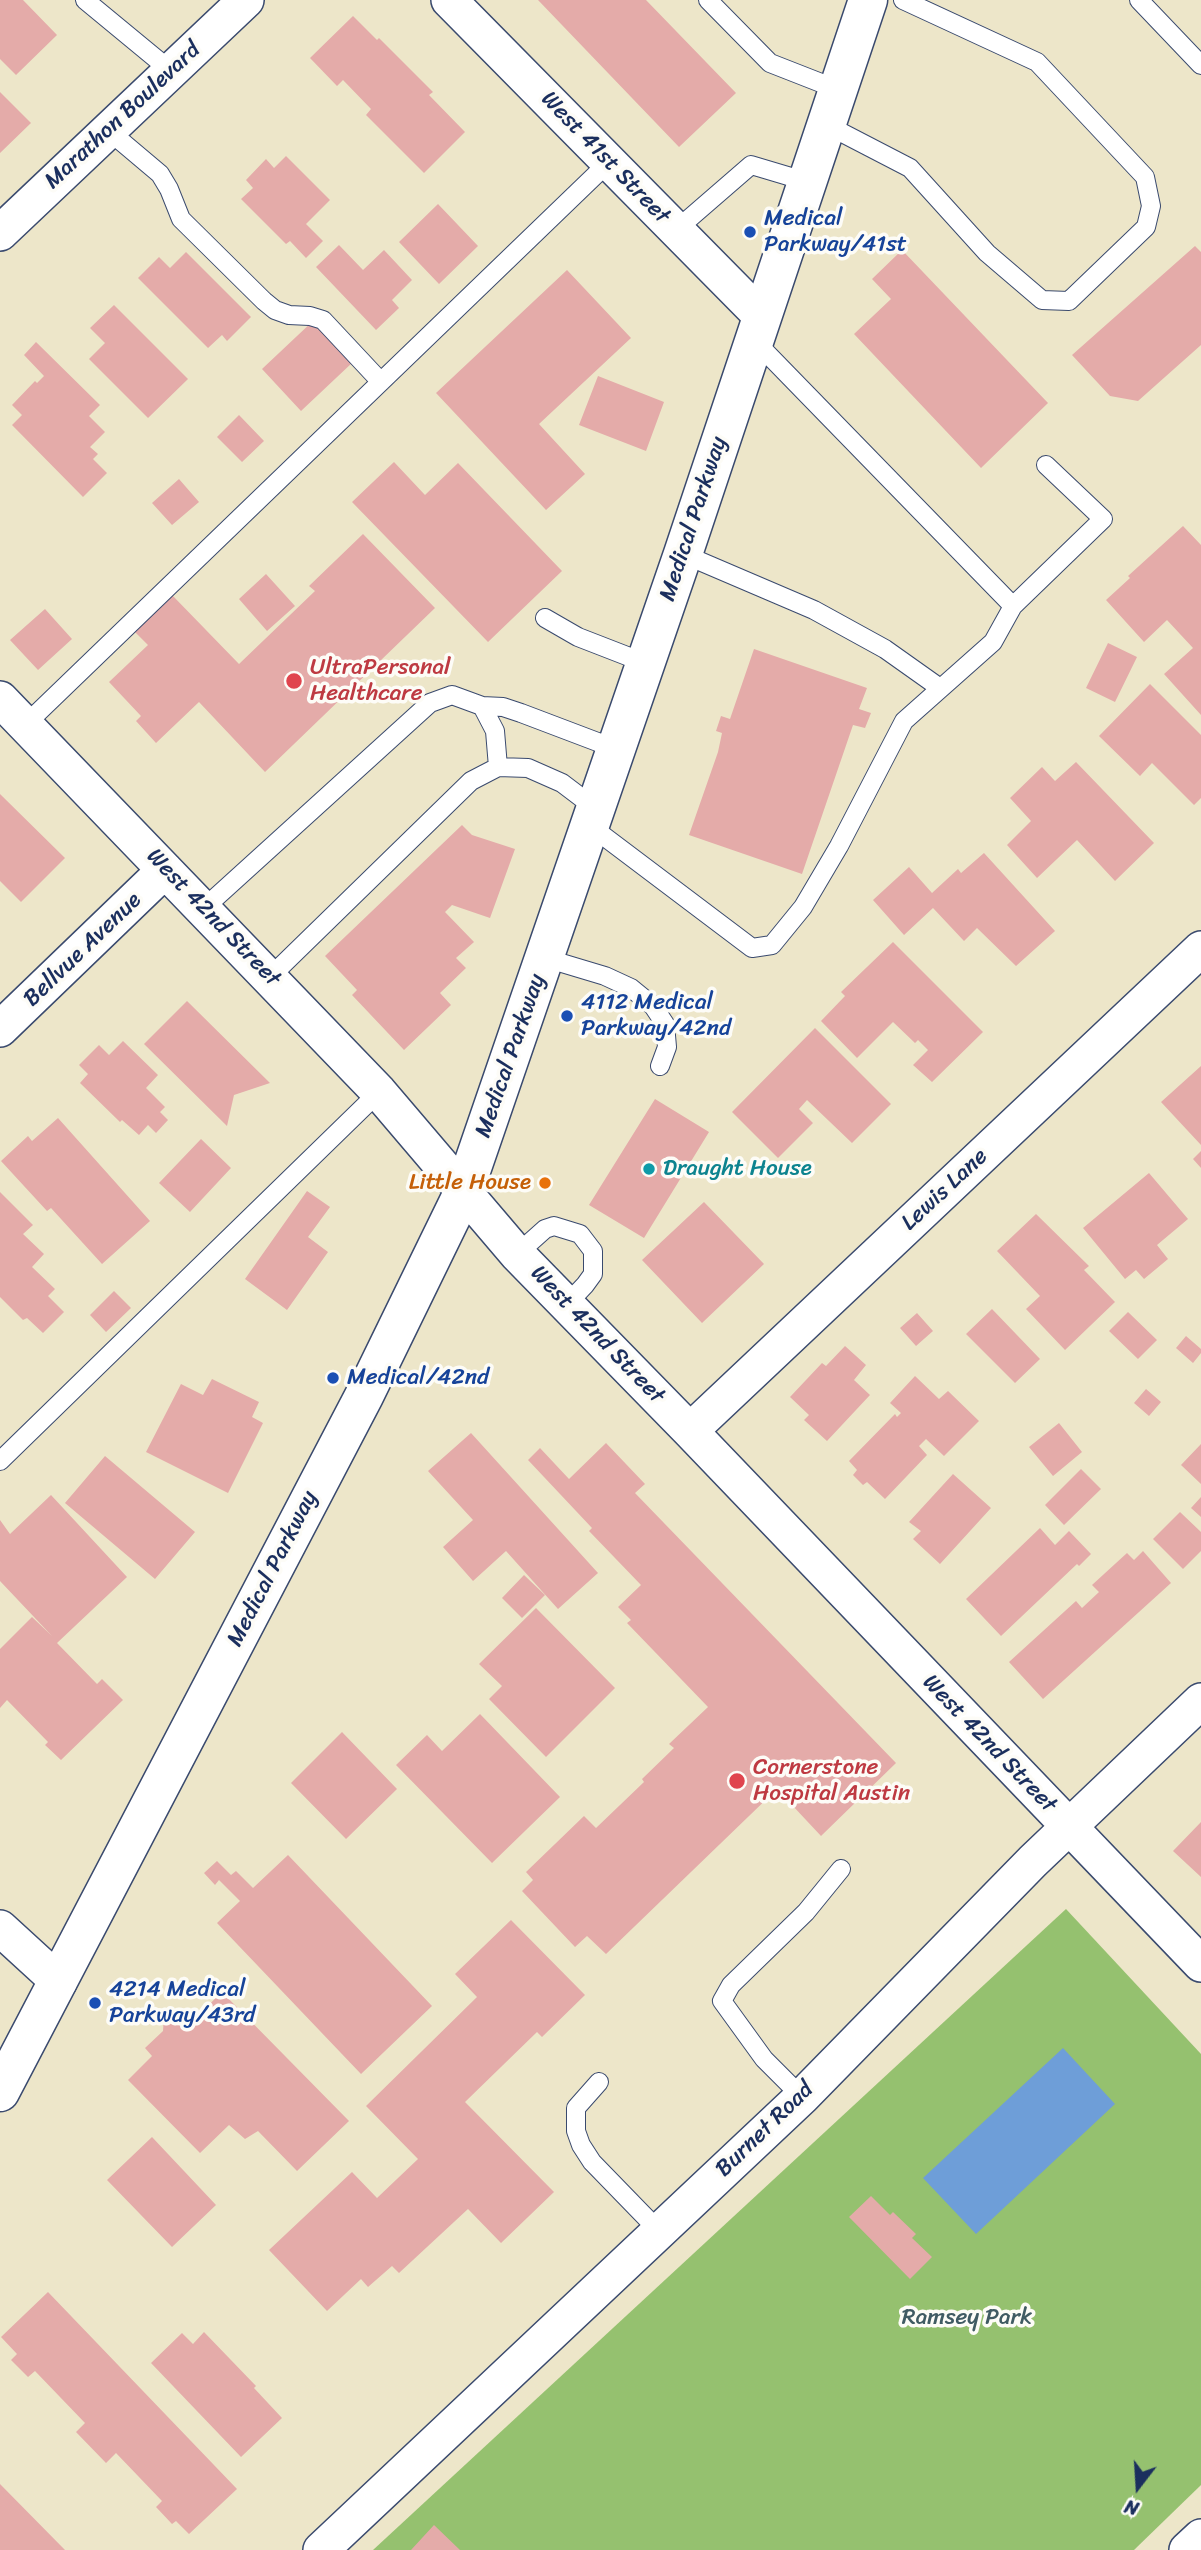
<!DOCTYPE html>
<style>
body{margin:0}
#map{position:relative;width:1201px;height:2550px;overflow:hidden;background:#ede6c9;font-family:Sriracha,sans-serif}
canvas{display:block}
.north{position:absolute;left:1103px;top:2452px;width:70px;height:70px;-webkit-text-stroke:5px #fdfcf7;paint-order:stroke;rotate:197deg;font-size:19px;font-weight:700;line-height:28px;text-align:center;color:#1b2f5e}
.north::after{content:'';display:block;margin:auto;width:24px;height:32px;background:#1b2f5e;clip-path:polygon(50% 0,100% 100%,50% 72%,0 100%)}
</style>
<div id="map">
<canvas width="1201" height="2550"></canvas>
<div class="north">N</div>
</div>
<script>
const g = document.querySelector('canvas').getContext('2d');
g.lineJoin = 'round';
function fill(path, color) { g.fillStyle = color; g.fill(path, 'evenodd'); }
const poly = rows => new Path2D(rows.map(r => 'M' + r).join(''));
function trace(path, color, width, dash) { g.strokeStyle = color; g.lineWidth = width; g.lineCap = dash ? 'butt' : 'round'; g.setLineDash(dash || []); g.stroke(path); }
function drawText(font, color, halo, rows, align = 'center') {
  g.font = font + ' Sriracha,sans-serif'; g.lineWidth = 7; g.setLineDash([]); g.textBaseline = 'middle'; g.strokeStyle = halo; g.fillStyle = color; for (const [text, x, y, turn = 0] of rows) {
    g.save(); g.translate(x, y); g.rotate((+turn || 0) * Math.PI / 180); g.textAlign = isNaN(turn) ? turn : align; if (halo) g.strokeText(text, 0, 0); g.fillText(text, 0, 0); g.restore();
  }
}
const green = poly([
 [1066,1909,1201,2054,1201,2485,1134,2550,373,2550]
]);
const water = poly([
 [1063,2048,1115,2104,976,2234,923,2178]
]);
const building = poly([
 [0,0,23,0,57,35,16,75,0,59],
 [538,0,646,0,736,93,679,147],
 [353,16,377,40,379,38,433,92,429,95,465,132,424,173,366,115,371,109,343,80,337,86,310,58],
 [0,92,31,123,0,153],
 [286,156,330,200,306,224,323,241,306,258,290,241,286,244,241,199,253,188,246,180,266,159,274,168],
 [438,204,478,246,439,284,399,242],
 [339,245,363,270,384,250,412,280,392,300,399,308,376,330,316,267],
 [1195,246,1201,252,1201,345,1138,401,1110,396,1072,355],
 [902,250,1048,403,981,468,854,334,891,299,872,279],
 [186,252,251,317,227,341,222,335,208,348,138,278,159,257,170,268],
 [567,270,631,338,539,424,585,474,546,510,436,393],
 [114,305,188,379,148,418,89,359,105,343,90,328],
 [314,320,353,362,301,411,262,369],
 [36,342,100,405,89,416,105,432,90,447,98,454,93,459,107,473,83,497,12,425,22,415,12,405,35,381,37,383,44,376,24,355],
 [598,376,664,402,646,451,579,425],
 [239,415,264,441,242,462,217,437],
 [394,462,425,495,458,463,562,571,488,642,352,502],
 [179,479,199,502,172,525,152,503],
 [1183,526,1201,545,1201,715,1164,674,1193,648,1167,620,1144,642,1106,600,1130,578,1128,576],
 [363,534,435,608,265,772,199,702,156,743,136,721,141,716,109,682,148,645,134,631,172,595,239,664,315,591,309,586],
 [266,574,295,606,267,631,239,599],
 [45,609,72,639,38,670,10,640],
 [1108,643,1137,657,1115,702,1086,688],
 [754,649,867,688,859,709,871,713,865,728,853,725,802,874,689,835,718,752,722,733,716,731,721,716,730,719],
 [1150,684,1201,735,1201,798,1194,805,1152,763,1140,776,1099,736],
 [1076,762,1154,843,1115,881,1077,840,1037,878,1007,845,1031,821,1010,798,1042,767,1055,781],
 [0,794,65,858,21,902,0,881],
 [462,825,472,835,515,849,490,918,452,905,445,912,474,942,456,958,466,968,440,993,451,1005,404,1050,352,995,357,990,325,956],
 [984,853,1055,931,1016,966,977,928,964,941,933,908,904,935,873,900,909,867,932,893,958,869,961,873],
 [893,942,983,1032,932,1082,913,1065,928,1050,918,1040,915,1043,893,1022,857,1058,821,1021,845,996,841,992],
 [187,1001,270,1083,234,1095,227,1126,144,1044],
 [815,1028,891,1104,852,1143,807,1100,799,1109,813,1123,778,1158,732,1112],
 [123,1041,158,1075,146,1088,165,1107,160,1112,168,1120,156,1133,148,1125,139,1135,122,1120,120,1122,80,1083,88,1074,79,1065,99,1045,109,1055],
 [1201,1066,1201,1145,1161,1102],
 [655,1099,709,1132,644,1238,589,1205],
 [58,1118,150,1221,102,1264,51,1208,47,1211,1,1161,28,1136,32,1141],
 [201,1139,231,1168,190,1212,159,1183],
 [1201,1151,1201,1168,1193,1159],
 [1149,1173,1188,1219,1157,1245,1168,1259,1144,1279,1136,1270,1125,1279,1083,1228],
 [307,1191,330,1207,308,1237,328,1252,287,1310,245,1279],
 [0,1192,33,1225,23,1234,44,1254,32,1267,55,1289,48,1296,64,1312,43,1333,27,1318,23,1320,0,1297],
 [704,1202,764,1264,702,1323,642,1260],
 [1036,1214,1089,1266,1084,1270,1115,1302,1065,1350,1026,1309,1040,1296,997,1251],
 [114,1291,131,1308,106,1332,90,1315],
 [992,1309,1040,1359,1015,1383,966,1334],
 [1128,1312,1157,1340,1138,1359,1109,1331],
 [917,1313,933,1331,916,1346,900,1328],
 [1186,1336,1201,1349,1201,1353,1193,1363,1176,1348],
 [845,1346,866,1365,854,1380,870,1395,827,1441,804,1420,809,1415,790,1397,822,1363,826,1366],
 [915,1376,939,1399,948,1391,979,1421,944,1456,926,1439,919,1446,927,1455,885,1499,867,1482,863,1485,853,1475,857,1470,849,1461,895,1414,897,1417,901,1413,890,1403],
 [212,1379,259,1402,252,1417,263,1423,228,1493,146,1452,181,1384,203,1395],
 [1146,1389,1161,1402,1149,1416,1134,1403],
 [1059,1423,1082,1452,1053,1476,1029,1447],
 [471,1433,598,1573,558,1609,506,1551,473,1581,443,1547,473,1520,428,1471],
 [606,1443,645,1484,635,1493,896,1763,821,1836,777,1789,606,1954,587,1936,575,1947,522,1891,533,1880,526,1872,584,1816,596,1828,644,1782,642,1779,674,1748,669,1744,708,1707,627,1623,631,1620,618,1607,641,1585,589,1531,592,1528,528,1460,540,1448,569,1479],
 [1201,1444,1201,1484,1181,1465],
 [105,1456,195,1532,155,1579,65,1503],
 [1081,1469,1101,1489,1064,1525,1045,1505],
 [953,1474,991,1508,940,1564,913,1539,921,1531,909,1522],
 [51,1495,127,1577,57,1643,97,1684,102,1679,123,1700,61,1760,45,1745,48,1742,7,1700,0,1708,0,1649,32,1617,52,1636,0,1581,0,1520,10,1534],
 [1201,1497,1201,1517,1191,1508],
 [1180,1512,1201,1532,1201,1551,1183,1569,1153,1539],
 [1040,1528,1055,1545,1069,1531,1091,1554,1079,1566,1077,1564,1001,1636,966,1599],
 [1143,1551,1171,1583,1043,1699,1009,1662,1076,1601,1082,1608,1099,1592,1092,1585,1127,1553,1134,1560],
 [524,1575,545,1595,522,1618,502,1598],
 [536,1608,615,1688,546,1757,489,1699,502,1686,479,1664],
 [480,1714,560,1797,492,1863,396,1765,427,1735,442,1751],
 [342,1732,397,1789,346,1839,291,1783],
 [1201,1822,1201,1877,1173,1851],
 [288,1855,432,2006,361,2074,217,1923,240,1901,219,1880,215,1885,204,1873,217,1861,231,1875,236,1871,253,1888],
 [511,1920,585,1995,542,2037,537,2032,465,2102,554,2192,501,2243,468,2209,399,2273,392,2266,368,2287,361,2279,327,2311,269,2250,352,2172,377,2198,418,2159,366,2106,477,1997,455,1974],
 [222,1992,349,2121,297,2171,258,2131,245,2139,229,2125,200,2153,128,2080,152,2056,145,2048,163,2031,164,2016,176,2016,188,2025],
 [152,2137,216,2205,172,2247,107,2180],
 [871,2196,890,2215,893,2212,916,2234,912,2238,932,2257,910,2279,849,2217],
 [48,2292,237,2489,189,2534,176,2521,172,2524,156,2507,162,2501,116,2453,106,2463,76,2432,85,2423,35,2371,28,2377,11,2360,17,2354,1,2337],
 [204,2332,256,2386,254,2388,282,2418,241,2457,151,2363,182,2333,193,2344],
 [0,2484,65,2550,0,2550],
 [434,2525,460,2550,411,2550]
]);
const service = poly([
 [85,0,171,71],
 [708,0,770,63,839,90],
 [1139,0,1201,65],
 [827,125,910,168,987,253,1042,300,1069,301,1146,227,1151,206,1145,177,1037,62,903,0],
 [109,131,160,174,169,189,181,219,264,301,275,310,289,315,310,316,323,320,381,382],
 [676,230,751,165,808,182],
 [753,339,1013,606,1103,519,1046,465],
 [683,554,814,610,885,649,940,688],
 [545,618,578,637,645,663],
 [482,706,503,707,521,713,616,749],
 [26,724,610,161],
 [589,825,752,948,772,945,803,907,839,846,904,721,993,642,1013,606],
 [203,909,430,703,452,695,482,706,495,731,498,767],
 [545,958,605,976,631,988,653,1006,665,1024,667,1047,660,1066],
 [270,977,471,781,498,767,528,768,562,783,595,808],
 [517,1254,545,1229,554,1226,580,1234,593,1251,593,1274,585,1285,567,1304],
 [0,1461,379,1092],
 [599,2082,576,2108,576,2131,581,2145,592,2162,659,2231],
 [802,2097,764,2059,722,2001,731,1985,806,1912,841,1869]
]);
const minor = poly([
 [449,0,761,316],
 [0,233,246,0],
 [0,699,379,1092,517,1254,690,1431,1201,1964],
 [0,1029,165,870],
 [690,1431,1201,949],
 [0,1928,59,1982],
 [321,2550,802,2097,1033,1861,1201,1701],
 [1187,2550,1201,2537]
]);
const tertiary = poly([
 [0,2092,364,1396,464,1191,683,554,868,0]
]);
const markers = [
 [750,232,7,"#1a4fb4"],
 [294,681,9,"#e0444e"],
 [567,1016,7,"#1a4fb4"],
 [649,1169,7,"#0f9aa8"],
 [545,1183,7,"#e8710a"],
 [333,1378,7,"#1a4fb4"],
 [737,1781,9,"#e0444e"],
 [95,2003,7,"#1a4fb4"]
];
const streetNames = [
 ["Marathon Boulevard",123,116,-43],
 ["West 41st Street",605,158,46],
 ["Medical Parkway",694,519,-72],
 ["West 42nd Street",213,918,46],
 ["Bellvue Avenue",83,950,-44],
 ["Medical Parkway",511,1056,-71],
 ["Lewis Lane",945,1190,-43],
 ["West 42nd Street",597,1335,46],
 ["Medical Parkway",273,1569,-63],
 ["West 42nd Street",989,1744,46],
 ["Burnet Road",765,2130,-44]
];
const transitNames = [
 ["Medical",764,219],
 ["Parkway/41st",764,245],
 ["4112 Medical",581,1003],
 ["Parkway/42nd",581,1029],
 ["Medical/42nd",347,1378],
 ["4214 Medical",109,1990],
 ["Parkway/43rd",109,2016]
];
const healthNames = [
 ["UltraPersonal",310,668],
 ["Healthcare",310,694],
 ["Cornerstone",753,1768],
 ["Hospital Austin",753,1794]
];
const cultureNames = [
 ["Draught House",663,1169]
];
const foodNames = [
 ["Little House",531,1183]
];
const parkNames = [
 ["Ramsey Park",967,2318]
];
fill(green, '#95c16f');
fill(water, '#6e9ed8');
fill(building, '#e4aba9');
trace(service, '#3a4a6e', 20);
trace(minor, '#3a4a6e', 38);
trace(tertiary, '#3a4a6e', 41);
trace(service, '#fff', 18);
trace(minor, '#fff', 35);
trace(tertiary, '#fff', 38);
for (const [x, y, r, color] of markers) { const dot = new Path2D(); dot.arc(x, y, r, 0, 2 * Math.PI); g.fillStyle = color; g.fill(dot); trace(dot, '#fdfcf7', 2.5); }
drawText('23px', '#1b2f5e', '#fdfcf7', streetNames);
drawText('23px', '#164399', '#fdfcf7', transitNames, 'left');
drawText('23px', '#be3a42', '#fdfcf7', healthNames, 'left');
drawText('23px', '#0d838f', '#fdfcf7', cultureNames, 'left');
drawText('23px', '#c56008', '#fdfcf7', foodNames, 'right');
drawText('23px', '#405b63', '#fdfcf7', parkNames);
</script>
